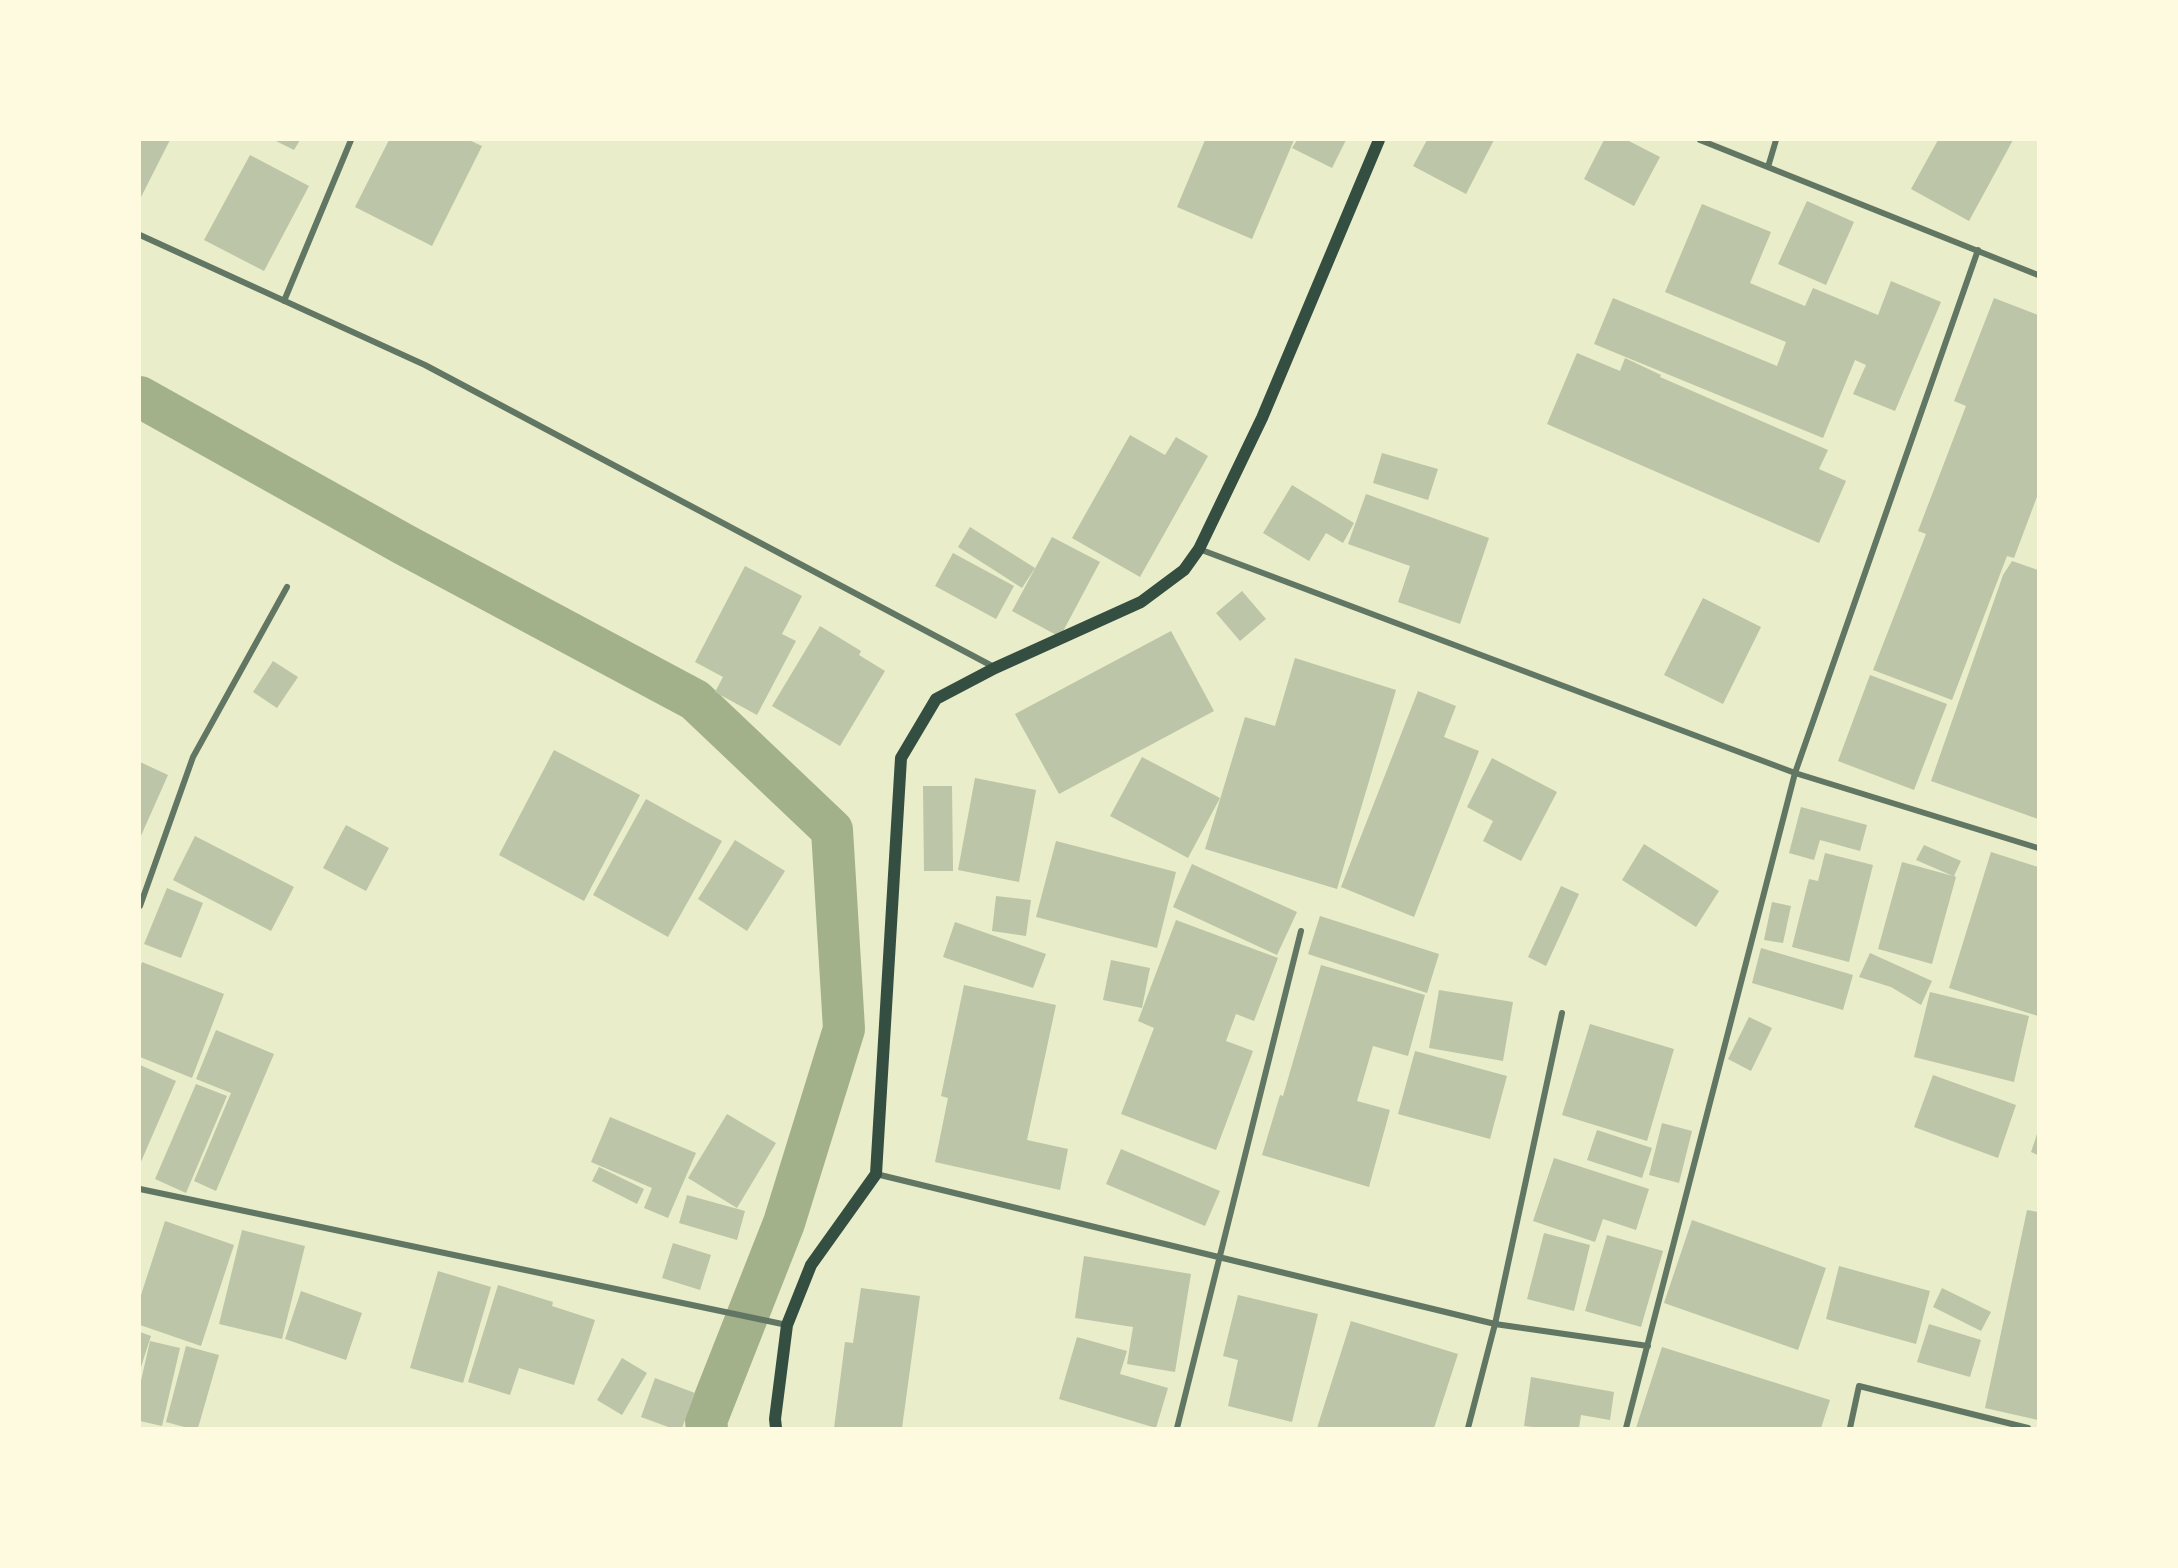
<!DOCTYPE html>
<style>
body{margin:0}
#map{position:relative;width:2178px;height:1568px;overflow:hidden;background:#e9edc9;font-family:Rubik,sans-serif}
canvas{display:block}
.frame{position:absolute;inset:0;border:141px solid #fefae0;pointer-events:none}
</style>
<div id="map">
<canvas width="2178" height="1568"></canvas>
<div class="frame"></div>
</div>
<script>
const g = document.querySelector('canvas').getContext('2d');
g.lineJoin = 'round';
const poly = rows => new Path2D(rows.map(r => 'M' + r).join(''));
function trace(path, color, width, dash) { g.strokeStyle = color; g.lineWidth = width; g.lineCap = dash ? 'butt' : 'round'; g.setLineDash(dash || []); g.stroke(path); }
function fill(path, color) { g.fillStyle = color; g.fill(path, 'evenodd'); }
const canal = poly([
 [140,397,405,545,695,700,832,830,844,1029,784,1223,706,1421,707,1428]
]);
const building = poly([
 [140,140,170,140,140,199],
 [274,140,300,140,294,150],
 [389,140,469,140,482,146,432,246,355,207],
 [1205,140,1294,140,1252,239,1177,207],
 [1297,140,1346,140,1332,168,1292,148],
 [1427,140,1494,140,1466,194,1413,166],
 [1604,140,1627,140,1660,157,1634,206,1584,179],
 [1938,140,2013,140,1969,221,1911,189],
 [250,155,309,186,264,271,204,240],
 [1807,201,1854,222,1826,285,1778,264],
 [1702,204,1771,232,1750,283,1805,306,1813,288,1878,315,1891,281,1941,302,1895,411,1853,394,1866,365,1855,360,1823,438,1594,344,1613,298,1777,366,1786,342,1665,292],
 [1994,298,2038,315,2038,494,2014,558,2007,556,1952,700,1873,670,1926,534,1918,531,1966,406,1954,401],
 [1577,353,1620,371,1625,358,1661,375,1660,377,1828,450,1819,469,1846,481,1819,543,1547,424],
 [1130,435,1165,455,1176,437,1208,456,1140,577,1072,538],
 [1382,453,1438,469,1428,500,1373,483],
 [1292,485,1354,523,1343,543,1326,533,1309,561,1263,533],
 [1366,494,1489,538,1460,624,1398,602,1410,566,1348,544],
 [970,527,1035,568,1022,588,958,547],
 [1052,537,1100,562,1060,637,1012,611],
 [953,553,1014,586,996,619,935,586],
 [2012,561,2038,570,2038,819,1931,781,2003,575],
 [745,566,802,596,782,634,796,641,757,715,715,692,723,677,695,662],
 [1242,591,1266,619,1240,641,1216,613],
 [1703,598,1761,627,1723,704,1664,675],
 [820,626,861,651,859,655,885,671,840,746,772,706],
 [1171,631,1214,711,1059,794,1015,714],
 [1295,658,1396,690,1337,889,1205,849,1245,717,1275,726],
 [273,661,298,677,277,708,253,692],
 [1870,675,1947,704,1914,790,1838,761],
 [1418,691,1456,706,1444,737,1479,751,1414,917,1341,887],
 [554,750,640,795,584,901,499,855],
 [1142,757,1220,798,1188,858,1110,816],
 [1492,758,1557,792,1521,861,1483,841,1493,821,1467,807],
 [140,762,168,775,140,838],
 [975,778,1036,790,1019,882,958,870],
 [923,786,952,786,953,871,924,871],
 [646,799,722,841,668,937,593,895],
 [1801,807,1867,825,1860,851,1820,840,1814,860,1789,853],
 [346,825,389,848,366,891,323,868],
 [195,836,294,887,271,931,173,880],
 [735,840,785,871,747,931,698,899],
 [1056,841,1176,872,1157,948,1036,917],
 [1644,844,1719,891,1696,927,1622,880],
 [1924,845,1961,861,1954,876,1956,877,1932,964,1878,949,1902,862,1953,876,1916,860],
 [1991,852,2038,867,2038,1016,1949,988],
 [1825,853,1873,865,1849,962,1792,947,1809,879,1818,881],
 [1192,864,1297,912,1277,955,1173,907],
 [1561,886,1579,894,1546,966,1528,957],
 [167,888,203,903,181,958,144,944],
 [996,896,1031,900,1026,936,992,931],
 [1772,902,1791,906,1783,943,1764,940],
 [1320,916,1439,954,1427,993,1308,954],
 [1176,920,1278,958,1254,1021,1236,1014,1226,1041,1253,1051,1216,1150,1121,1114,1154,1028,1138,1021],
 [955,922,1046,954,1033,988,943,957],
 [1761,948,1853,975,1843,1010,1752,983],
 [1870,953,1932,981,1921,1005,1891,987,1859,977],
 [1111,960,1150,968,1142,1008,1103,1000],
 [142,962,224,994,192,1078,140,1057,140,969],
 [1321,965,1425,995,1408,1056,1373,1046,1357,1101,1390,1110,1369,1187,1262,1155,1280,1095,1283,1096],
 [964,985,1056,1005,1027,1140,1068,1149,1060,1190,935,1162,948,1098,941,1096],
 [1439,990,1513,1002,1503,1061,1429,1048],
 [1930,992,2029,1016,2014,1082,1914,1057],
 [1749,1017,1772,1028,1751,1071,1728,1059],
 [1590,1024,1674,1049,1647,1141,1562,1115],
 [216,1030,274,1054,216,1191,194,1181,231,1093,196,1079],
 [1415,1051,1507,1076,1490,1139,1398,1114],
 [140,1065,176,1081,140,1164],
 [1933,1075,2016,1105,1998,1158,1914,1127],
 [196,1084,227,1096,186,1193,155,1179],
 [727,1114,776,1143,737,1208,688,1178],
 [610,1117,696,1153,668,1218,644,1208,652,1188,591,1162],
 [1662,1123,1692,1131,1679,1183,1649,1175],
 [1597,1130,1652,1148,1642,1178,1587,1160],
 [2038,1131,2038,1155,2031,1152],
 [1121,1149,1220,1191,1205,1226,1106,1184],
 [1554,1158,1649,1189,1636,1230,1603,1219,1595,1242,1533,1221],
 [599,1167,644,1189,637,1204,592,1181],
 [687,1195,745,1211,737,1240,679,1223],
 [2027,1210,2038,1212,2038,1420,1985,1408],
 [1692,1220,1826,1268,1798,1350,1664,1303],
 [165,1221,234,1245,201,1346,140,1325,140,1298],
 [242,1230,305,1246,282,1339,219,1324],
 [1544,1233,1590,1245,1574,1311,1527,1299],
 [1607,1235,1663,1251,1641,1327,1585,1311],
 [673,1243,711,1255,700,1290,662,1278],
 [1084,1256,1191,1274,1175,1372,1127,1364,1133,1327,1075,1318],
 [1839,1266,1930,1291,1916,1344,1826,1319],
 [438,1271,491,1287,463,1383,410,1368],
 [498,1285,553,1302,552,1306,595,1320,574,1385,519,1368,510,1395,468,1382],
 [861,1288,920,1296,902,1428,834,1428,845,1342,853,1343],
 [1942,1288,1991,1312,1981,1331,1933,1307],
 [301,1291,362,1313,346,1360,285,1339],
 [1238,1295,1318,1314,1292,1422,1228,1406,1238,1360,1223,1356],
 [1351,1321,1458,1354,1434,1428,1317,1428],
 [1929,1324,1981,1340,1970,1377,1917,1362],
 [140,1332,151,1336,140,1370],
 [1077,1337,1127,1351,1120,1374,1168,1388,1156,1428,1059,1399],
 [150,1341,180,1348,162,1426,140,1421,140,1385],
 [186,1346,219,1355,198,1428,188,1428,166,1422],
 [1662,1347,1830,1400,1821,1428,1636,1428],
 [622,1358,647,1373,622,1415,597,1400],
 [1531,1377,1614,1392,1610,1420,1581,1415,1579,1428,1542,1428,1524,1426],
 [655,1378,695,1393,682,1428,671,1428,641,1417]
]);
const minor = poly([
 [1700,140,2038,275],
 [1768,167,1776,140],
 [140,235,425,365,994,667],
 [284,301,351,140],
 [1199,549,1795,773,2038,848],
 [140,906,193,757,287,587],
 [876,1174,1495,1324,1648,1346],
 [140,1189,787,1325],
 [1177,1428,1301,931],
 [1468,1428,1495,1324,1562,1013],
 [1626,1428,1795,773,1978,250],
 [1850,1428,1859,1386,2028,1428]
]);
const secondary = poly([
 [776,1428,775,1419,787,1325,811,1265,876,1174,901,758,936,699,995,668,1141,602,1184,570,1199,549,1262,418,1379,140]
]);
trace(canal, '#a3b18a', 42);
fill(building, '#bcc5a7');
trace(minor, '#617663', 6);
trace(secondary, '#344e41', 12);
</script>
